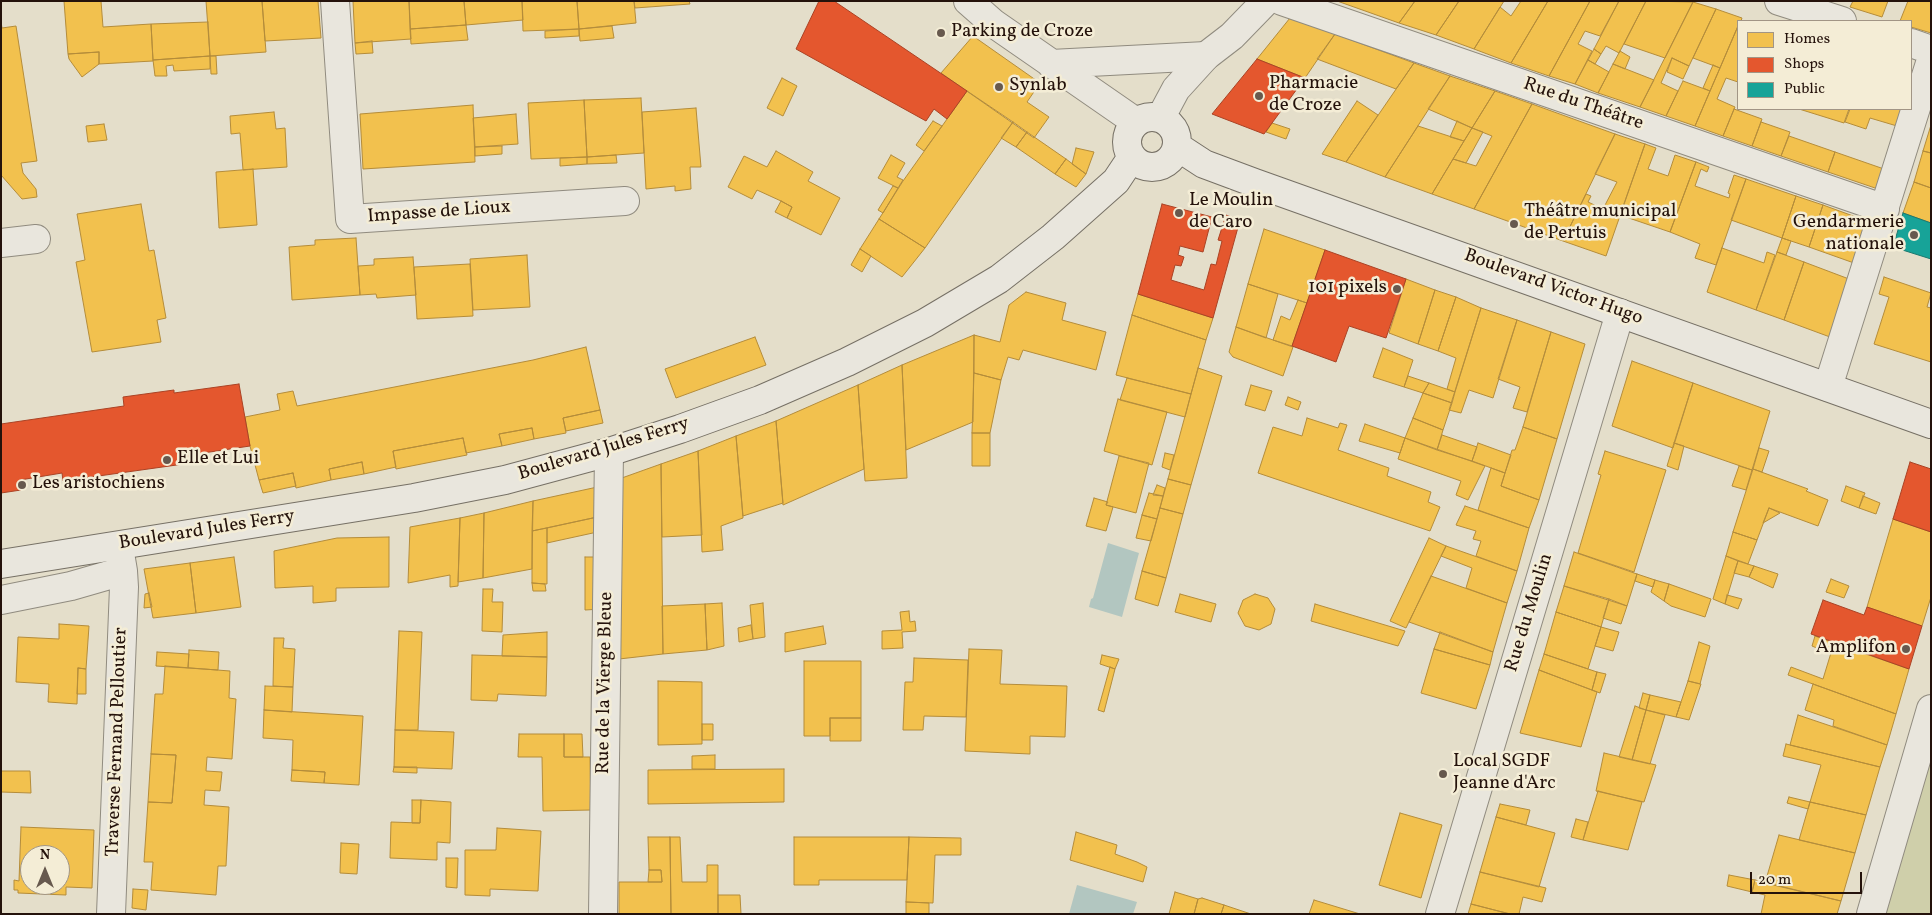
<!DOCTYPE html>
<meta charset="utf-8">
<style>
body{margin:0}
#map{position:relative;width:1932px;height:915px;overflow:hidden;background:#e4deca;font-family:Vollkorn,serif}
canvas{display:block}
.frame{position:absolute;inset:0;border:2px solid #24120b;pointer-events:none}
.legend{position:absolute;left:1737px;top:20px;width:175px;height:90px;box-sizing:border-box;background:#f4edd6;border:1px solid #a19585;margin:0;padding:6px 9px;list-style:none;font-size:15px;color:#24120b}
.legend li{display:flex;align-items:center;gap:10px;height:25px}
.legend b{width:25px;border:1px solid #a19585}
.north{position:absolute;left:20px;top:845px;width:50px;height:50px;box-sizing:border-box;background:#f4edd6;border:1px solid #a19585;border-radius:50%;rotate:0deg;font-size:14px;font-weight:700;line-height:20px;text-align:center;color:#24120b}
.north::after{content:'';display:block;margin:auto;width:18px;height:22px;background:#67594e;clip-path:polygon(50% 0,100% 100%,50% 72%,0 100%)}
.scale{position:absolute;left:1750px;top:872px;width:112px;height:22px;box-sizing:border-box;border:2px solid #24120b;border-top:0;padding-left:6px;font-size:15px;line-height:18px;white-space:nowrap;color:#24120b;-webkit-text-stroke:4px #f4edd6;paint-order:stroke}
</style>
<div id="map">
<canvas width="1932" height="915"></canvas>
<div class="frame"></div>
<ul class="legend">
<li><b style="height:14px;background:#f2c14e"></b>Homes</li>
<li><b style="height:14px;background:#e4572e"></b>Shops</li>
<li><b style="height:14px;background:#17a398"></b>Public</li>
</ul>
<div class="north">N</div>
<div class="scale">20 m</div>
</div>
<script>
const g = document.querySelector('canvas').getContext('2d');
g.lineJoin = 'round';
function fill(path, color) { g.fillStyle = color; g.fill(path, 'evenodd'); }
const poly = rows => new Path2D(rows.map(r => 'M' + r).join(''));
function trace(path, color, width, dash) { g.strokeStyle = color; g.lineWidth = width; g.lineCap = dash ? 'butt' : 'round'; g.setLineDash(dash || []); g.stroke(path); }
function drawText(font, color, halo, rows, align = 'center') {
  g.font = font + ' Vollkorn,serif'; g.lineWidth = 5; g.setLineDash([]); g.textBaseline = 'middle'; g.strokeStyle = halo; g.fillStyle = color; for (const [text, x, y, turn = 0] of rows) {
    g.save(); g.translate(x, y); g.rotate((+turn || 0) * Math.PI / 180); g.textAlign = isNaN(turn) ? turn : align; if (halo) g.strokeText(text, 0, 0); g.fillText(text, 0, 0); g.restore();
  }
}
const green = poly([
 [1931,741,1931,914,1880,914]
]);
const water = poly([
 [1108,543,1139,553,1122,617,1089,607,1091,599,1093,598],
 [1077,885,1137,902,1133,914,1069,914]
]);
const homes = poly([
 [64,1,101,1,103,27,151,24,153,61,99,64,99,52,68,54,64,1],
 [206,1,262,1,266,52,210,56,206,1],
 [262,1,318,1,321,38,265,41,262,1],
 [353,1,409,1,411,39,355,43,353,1],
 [409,1,464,1,466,25,410,29,409,1],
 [464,1,522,1,523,20,466,25,464,1],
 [522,1,577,1,579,29,523,31,522,1],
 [577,1,634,1,636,23,579,29,577,1],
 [634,1,689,1,690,4,635,8,634,1],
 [1337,1,1415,1,1399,23,1337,1],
 [1415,1,1459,1,1436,35,1399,23,1415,1],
 [1459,1,1504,1,1474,49,1436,35,1459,1],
 [1521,1,1548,1,1511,63,1474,49,1500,7,1511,16,1521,1],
 [1548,1,1590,1,1549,76,1511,63,1548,1],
 [1590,1,1619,1,1600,36,1585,31,1578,44,1592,51,1575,84,1549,76,1590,1],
 [1619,1,1646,1,1619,53,1606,46,1601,54,1594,49,1619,1],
 [1646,1,1693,2,1665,58,1624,44,1646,1],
 [1853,1,1888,1,1882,17,1850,7,1853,1],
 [1908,1,1931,1,1931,33,1911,27,1911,21,1900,21,1908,1],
 [1693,2,1716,9,1689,66,1672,58,1661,83,1678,91,1666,116,1640,107,1693,2],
 [1716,9,1742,18,1741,21,1738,21,1738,26,1720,68,1693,58,1716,9],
 [1290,18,1335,34,1305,78,1257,59,1290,18],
 [1,22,2,28,16,26,37,161,21,163,23,173,36,189,37,197,22,199,1,175,1,22],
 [208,22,210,56,153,60,151,24,208,22],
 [466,25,468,40,411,44,410,29,466,25],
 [612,26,614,38,580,41,579,29,612,26],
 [1738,26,1738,82,1726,78,1717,99,1735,107,1723,136,1695,126,1738,26],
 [579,29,579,36,545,38,545,31,579,29],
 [1335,34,1414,63,1396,89,1317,59,1335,34],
 [973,36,1040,83,1027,102,1049,117,1034,138,941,73,973,36],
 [372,41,373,53,356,54,355,43,372,41],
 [1594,49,1601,54,1595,64,1588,60,1594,49],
 [1620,51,1630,57,1625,69,1613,64,1620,51],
 [99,52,99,64,82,77,69,59,68,54,99,52],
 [210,56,210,69,174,71,173,65,166,66,167,76,155,76,153,60,210,56],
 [210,56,216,56,217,74,211,74,210,56],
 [1672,58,1689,66,1683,79,1667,72,1672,58],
 [1588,60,1609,72,1598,93,1575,84,1588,60],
 [1414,63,1450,76,1385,177,1346,162,1414,63],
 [1613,64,1654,80,1640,107,1598,93,1613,64],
 [1713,65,1720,68,1710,91,1703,88,1713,65],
 [1450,76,1495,91,1472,128,1428,109,1450,76],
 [782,78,797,86,783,116,767,108,782,78],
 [1683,81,1710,91,1695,126,1666,116,1683,81],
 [967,91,1013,122,925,248,879,219,903,181,967,91],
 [1495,91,1532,104,1474,209,1432,194,1453,159,1476,166,1492,136,1472,128,1495,91],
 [641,98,644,153,587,157,584,100,641,98],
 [584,100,587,157,531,159,528,103,584,100],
 [1357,101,1378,115,1346,162,1322,154,1357,101],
 [1532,104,1615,134,1563,241,1474,209,1532,104],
 [473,105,475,162,363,169,360,114,473,105],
 [696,108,701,167,690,167,691,189,675,191,675,186,646,189,642,112,696,108],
 [1734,109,1762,119,1752,146,1723,136,1734,109],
 [1799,109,1849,109,1844,123,1799,109],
 [1850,109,1902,109,1897,126,1870,118,1866,129,1845,122,1850,109],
 [274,112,276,129,285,128,287,167,243,170,240,133,231,134,230,116,274,112],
 [516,114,518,144,475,147,473,118,516,114],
 [933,121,942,126,924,151,916,145,933,121],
 [1457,121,1472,128,1464,141,1450,137,1457,121],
 [1013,122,1027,132,1016,147,1001,138,1013,122],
 [1761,122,1790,132,1781,156,1752,146,1761,122],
 [1272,123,1290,129,1286,139,1266,132,1272,123],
 [104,124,107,140,88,142,86,126,104,124],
 [1931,125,1931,153,1923,151,1931,125],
 [1418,126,1464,141,1432,194,1385,177,1418,126],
 [1472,128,1483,132,1466,163,1453,159,1472,128],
 [1027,132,1066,159,1055,174,1016,147,1027,132],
 [1615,134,1645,144,1606,256,1563,241,1586,194,1591,196,1588,202,1603,209,1617,182,1595,174,1615,134],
 [1789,136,1835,152,1828,172,1781,156,1789,136],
 [1645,144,1656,148,1648,169,1668,176,1675,155,1696,162,1670,232,1620,215,1645,144],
 [502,146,502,154,475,156,475,147,502,146],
 [1076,148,1094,152,1086,174,1072,164,1076,148],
 [776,151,813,172,808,181,840,198,821,235,787,218,792,207,781,201,757,190,752,199,728,187,744,156,767,167,776,151],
 [1923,151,1931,153,1931,188,1914,182,1923,151],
 [1835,152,1884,169,1878,189,1828,172,1835,152],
 [616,155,617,163,587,164,587,157,616,155],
 [891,155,905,163,897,177,903,180,898,188,878,178,891,155],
 [587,157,587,164,560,166,560,158,587,157],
 [1066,159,1086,174,1076,187,1055,174,1066,159],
 [1696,162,1709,167,1707,172,1701,169,1695,186,1729,198,1730,194,1728,193,1734,175,1746,179,1716,265,1695,258,1700,244,1670,232,1696,162],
 [253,169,257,225,219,228,216,172,253,169],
 [1746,179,1796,196,1782,238,1731,220,1746,179],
 [1914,182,1931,188,1931,223,1903,213,1914,182],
 [893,186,898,188,883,213,878,210,893,186],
 [1796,196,1823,205,1809,247,1782,238,1796,196],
 [781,201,792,207,787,218,775,212,781,201],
 [141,204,149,251,154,250,166,318,157,320,161,342,92,352,76,262,85,260,77,214,141,204],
 [1823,205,1867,221,1854,263,1809,247,1823,205],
 [879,219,925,248,902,277,860,249,879,219],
 [1264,229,1325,250,1307,303,1248,284,1264,229],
 [356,238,360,295,292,300,289,247,315,245,315,240,356,238],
 [1782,238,1791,241,1786,255,1777,252,1782,238],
 [1722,248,1764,263,1767,252,1775,255,1756,310,1707,292,1722,248],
 [860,249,871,256,862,272,851,265,860,249],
 [1777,252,1804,262,1784,320,1756,310,1777,252],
 [527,255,530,307,473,310,470,259,527,255],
 [413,257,416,295,377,298,376,294,360,295,358,266,374,265,374,259,413,257],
 [1804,262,1849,279,1830,337,1784,320,1804,262],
 [470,264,473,316,417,319,414,267,470,264],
 [1884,277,1931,293,1927,307,1931,308,1931,362,1874,344,1889,297,1879,294,1884,277],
 [1406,279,1435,290,1418,344,1389,333,1406,279],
 [1248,284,1278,294,1266,338,1236,327,1248,284],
 [1435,290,1456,297,1438,351,1418,344,1435,290],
 [1026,292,1066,303,1062,320,1106,332,1096,370,1023,350,1019,360,1008,357,1001,380,974,373,974,335,1000,342,1009,305,1026,292],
 [1138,294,1213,318,1206,340,1132,315,1138,294],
 [1456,297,1481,308,1455,392,1447,389,1456,358,1438,351,1456,297],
 [1298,300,1307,303,1292,346,1273,340,1281,316,1290,320,1298,300],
 [1481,308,1517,320,1493,398,1469,390,1461,413,1449,410,1481,308],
 [1132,315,1206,340,1191,394,1116,375,1132,315],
 [1517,320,1551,332,1527,412,1513,408,1520,387,1498,379,1517,320],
 [1236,327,1293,347,1283,376,1233,357,1229,352,1236,327],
 [1551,332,1585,344,1557,439,1523,427,1551,332],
 [974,335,973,422,906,450,902,365,974,335],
 [755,337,766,365,676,398,665,369,755,337],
 [586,347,600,410,563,418,566,433,534,439,532,428,499,434,502,446,466,453,463,438,393,451,396,467,364,474,362,462,329,469,331,480,296,488,293,473,259,480,250,446,245,417,280,410,277,394,293,391,297,406,533,360,586,347],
 [1383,348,1413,360,1404,387,1373,377,1383,348],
 [1632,361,1693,383,1673,448,1612,426,1632,361],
 [902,365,907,478,865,481,858,385,902,365],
 [1198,368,1222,376,1191,485,1168,479,1198,368],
 [974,373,1001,380,990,433,972,433,974,373],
 [1408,376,1429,383,1423,393,1404,387,1408,376],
 [1127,378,1191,394,1185,417,1120,400,1127,378],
 [1429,383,1455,392,1452,403,1423,393,1429,383],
 [1693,383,1770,411,1752,470,1674,443,1693,383],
 [858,385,864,469,783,505,776,421,858,385],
 [1251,385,1272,391,1265,411,1245,405,1251,385],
 [1423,393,1452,403,1443,430,1413,418,1423,393],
 [1288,397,1301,402,1298,410,1285,405,1288,397],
 [1118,399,1167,412,1152,465,1104,451,1118,399],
 [600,410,603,423,566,431,563,418,600,410],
 [1307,418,1338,428,1340,423,1347,425,1338,450,1389,468,1387,476,1431,492,1428,502,1440,507,1430,531,1258,473,1273,427,1302,436,1307,418],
 [1413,418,1443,430,1437,450,1405,438,1413,418],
 [776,421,783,503,743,516,736,436,776,421],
 [1365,424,1405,438,1400,453,1359,441,1365,424],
 [1523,427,1557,439,1539,500,1501,486,1512,450,1515,450,1523,427],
 [532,428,534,439,502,446,499,434,532,428],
 [972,433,990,433,990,466,972,466,972,433],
 [1442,435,1477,447,1472,461,1437,450,1442,435],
 [736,436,743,518,721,526,723,550,702,552,698,451,736,436],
 [463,438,467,455,396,469,393,451,463,438],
 [1405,438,1485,466,1468,500,1456,495,1461,481,1398,459,1405,438],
 [1478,443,1511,455,1505,473,1472,461,1478,443],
 [1674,443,1684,446,1678,470,1667,466,1674,443],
 [1759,448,1769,451,1762,472,1753,469,1759,448],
 [698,451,702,535,662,537,661,464,698,451],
 [1605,451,1666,470,1634,572,1578,553,1601,475,1598,474,1605,451],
 [1165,453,1174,455,1170,470,1162,467,1165,453],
 [1119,456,1149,463,1136,513,1106,505,1119,456],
 [362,462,364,474,331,480,329,469,362,462],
 [661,464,663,654,619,659,619,479,661,464],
 [1739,466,1752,470,1746,490,1732,486,1739,466],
 [1491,468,1505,473,1501,486,1539,500,1529,528,1478,510,1491,468],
 [1753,469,1808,489,1806,491,1828,500,1818,526,1769,508,1757,540,1733,532,1753,469],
 [293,473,296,486,263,493,259,480,293,473],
 [1168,479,1191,485,1183,514,1160,508,1168,479],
 [1157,485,1165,488,1163,496,1153,495,1157,485],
 [602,486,602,516,532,531,533,501,602,486],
 [1846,486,1865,493,1859,508,1841,501,1846,486],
 [1149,493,1163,496,1157,519,1142,515,1149,493],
 [1863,496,1880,503,1876,514,1859,508,1863,496],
 [1094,498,1108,502,1106,505,1113,507,1106,531,1086,526,1094,498],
 [533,501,532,569,483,578,484,513,533,501],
 [1465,506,1529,528,1517,571,1476,556,1481,541,1473,539,1476,531,1456,525,1465,506],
 [1160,508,1183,514,1166,578,1142,571,1160,508],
 [1769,508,1780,513,1763,523,1769,508],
 [484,513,483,578,458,582,460,518,484,513],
 [1142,515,1157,519,1151,541,1136,538,1142,515],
 [602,516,602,531,547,543,547,528,602,516],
 [460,518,458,586,450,587,450,575,408,583,410,527,460,518],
 [1893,519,1931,532,1931,597,1922,626,1867,607,1893,519],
 [547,528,547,584,532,583,532,531,547,528],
 [1733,532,1757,540,1748,564,1726,556,1733,532],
 [389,537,389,587,336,588,336,601,313,603,313,586,275,588,274,551,337,538,389,537],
 [1429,538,1446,546,1406,628,1390,621,1429,538],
 [1446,546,1517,571,1507,603,1466,588,1472,568,1441,556,1446,546],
 [1574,552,1637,574,1627,606,1564,586,1574,552],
 [1726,556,1738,561,1725,604,1713,599,1726,556],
 [234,557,241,607,196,613,190,563,234,557],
 [585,557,602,557,602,609,585,610,585,557],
 [1738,561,1754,566,1749,577,1734,573,1738,561],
 [190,563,196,613,153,618,144,569,190,563],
 [1754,566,1778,574,1773,588,1749,577,1754,566],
 [1142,571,1166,578,1158,606,1135,599,1142,571],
 [1637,574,1655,580,1653,587,1635,581,1637,574],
 [1431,576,1507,603,1493,652,1409,622,1431,576],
 [1831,579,1849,586,1844,598,1826,592,1831,579],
 [1655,580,1669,584,1664,601,1651,592,1655,580],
 [532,583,545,584,546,591,533,591,532,583],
 [1669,584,1711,599,1705,617,1671,606,1664,601,1669,584],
 [1564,586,1609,599,1601,627,1556,612,1564,586],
 [483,589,493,589,492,602,503,602,502,632,482,631,483,589],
 [149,593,152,607,144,608,145,594,149,593],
 [1180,594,1216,604,1211,622,1175,612,1180,594],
 [1255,594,1268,598,1275,609,1271,624,1259,630,1245,626,1238,613,1243,600,1255,594],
 [1727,595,1742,599,1738,609,1725,604,1727,595],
 [1609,599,1627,606,1621,624,1603,618,1609,599],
 [722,603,724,646,707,650,705,604,722,603],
 [763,603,765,637,753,639,750,605,763,603],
 [705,604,707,650,663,654,662,606,705,604],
 [1315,604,1405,631,1398,646,1311,621,1315,604],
 [909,611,910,622,915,621,916,631,902,632,903,648,882,649,882,631,902,630,900,612,909,611],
 [1556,612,1601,627,1588,669,1544,654,1556,612],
 [59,624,89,626,86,669,78,668,77,704,48,702,49,684,16,682,18,637,59,639,59,624],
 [751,625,753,639,739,642,738,628,751,625],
 [823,626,826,644,785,652,785,633,823,626],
 [1601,627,1619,632,1613,651,1595,646,1601,627],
 [399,631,422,632,418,730,395,730,399,631],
 [547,632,547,657,502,656,503,635,547,632],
 [1440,632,1493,652,1490,665,1434,649,1440,632],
 [1815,636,1834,643,1831,654,1812,646,1815,636],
 [274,638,284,638,283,648,295,649,293,687,273,686,274,638],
 [1699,642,1710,646,1700,684,1688,681,1699,642],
 [1834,643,1909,669,1896,714,1788,675,1791,667,1823,679,1834,643],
 [969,649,1002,650,1000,684,1067,686,1065,737,1030,736,1030,754,965,751,969,649],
 [1434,649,1490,665,1476,709,1421,693,1434,649],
 [189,650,219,652,218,670,188,668,189,650],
 [157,652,189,654,188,668,156,666,157,652],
 [1544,654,1597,672,1592,690,1539,670,1544,654],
 [472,655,547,657,546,696,498,694,497,701,471,700,472,655],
 [1102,655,1119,659,1115,669,1100,664,1102,655],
 [914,658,968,660,966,717,924,716,923,730,903,730,905,682,913,682,914,658],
 [804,661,861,661,861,718,830,718,830,736,804,736,804,661],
 [165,666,230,671,229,698,236,699,232,759,207,757,206,771,222,772,220,791,205,790,204,805,229,807,226,866,218,866,216,895,151,890,153,862,144,862,148,802,172,803,176,755,151,754,155,694,163,694,165,666],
 [1110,667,1115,669,1104,712,1098,710,1110,667],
 [78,668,86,669,86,694,77,694,78,668],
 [1539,670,1597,692,1581,747,1520,733,1539,670],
 [1597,672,1606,674,1600,693,1592,690,1597,672],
 [658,681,702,682,702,744,658,745,658,681],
 [1688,681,1701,684,1689,720,1676,717,1688,681],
 [1813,684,1896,714,1887,745,1833,726,1834,720,1805,710,1813,684],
 [265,686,293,687,292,712,264,710,265,686],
 [1643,693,1650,695,1646,710,1639,708,1643,693],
 [1650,695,1681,702,1676,717,1646,710,1650,695],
 [1635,706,1646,710,1632,760,1619,757,1635,706],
 [264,710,363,716,359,785,324,783,325,772,292,770,293,740,263,738,264,710],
 [1646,710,1665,715,1650,764,1632,760,1646,710],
 [1798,715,1887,745,1880,767,1790,745,1798,715],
 [830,718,861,718,861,741,830,741,830,718],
 [702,724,713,724,713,740,702,740,702,724],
 [395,730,454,732,452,769,394,767,395,730],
 [519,734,564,734,564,757,590,757,591,810,543,811,542,757,518,757,519,734],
 [564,734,582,734,583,757,564,757,564,734],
 [1786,744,1880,767,1866,815,1810,802,1821,765,1783,756,1786,744],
 [1604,753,1656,765,1644,802,1596,791,1604,753],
 [151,754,176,755,172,803,148,802,151,754],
 [715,755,715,769,692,769,692,756,715,755],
 [394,767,417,767,417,773,393,772,394,767],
 [784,769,784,802,648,804,648,770,784,769],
 [292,770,325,772,324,783,291,781,292,770],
 [1,771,30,771,31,793,1,792,1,771],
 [1598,791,1642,802,1628,850,1583,840,1598,791],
 [1789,797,1810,802,1808,809,1787,803,1789,797],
 [412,800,421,800,420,823,412,823,412,800],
 [421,800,451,802,450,843,437,842,437,860,390,858,391,822,420,823,421,800],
 [1810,802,1866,815,1855,853,1799,840,1810,802],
 [1500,804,1530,810,1526,825,1496,817,1500,804],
 [1400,813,1442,825,1421,898,1379,885,1400,813],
 [1496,817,1555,833,1539,887,1480,872,1496,817],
 [1576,819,1588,822,1583,840,1571,837,1576,819],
 [21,827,94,830,92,888,66,887,66,895,18,893,18,890,14,890,14,880,19,881,21,827],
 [30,855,60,855,60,885,30,885,30,855],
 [497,828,541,831,538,891,490,889,490,896,465,895,465,850,496,850,497,828],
 [1076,832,1117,845,1115,854,1137,862,1147,867,1143,882,1070,860,1076,832],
 [1779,835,1855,853,1841,901,1765,883,1779,835],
 [648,837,670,837,671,914,619,914,619,882,662,882,661,870,649,870,648,837],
 [670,837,680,837,682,882,707,882,707,865,718,865,718,914,671,914,670,837],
 [794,837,909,837,907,880,819,880,819,885,794,885,794,837],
 [909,837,961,838,961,855,935,855,933,903,906,902,909,837],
 [341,843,359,844,357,874,340,873,341,843],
 [446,858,458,858,457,888,446,887,446,858],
 [649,870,661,870,662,882,648,882,649,870],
 [1480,872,1546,888,1542,902,1523,897,1519,914,1510,914,1471,904,1480,872],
 [1729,875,1755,880,1752,892,1727,886,1729,875],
 [1755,880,1841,901,1837,914,1761,914,1765,895,1752,892,1755,880],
 [133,889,148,890,146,910,132,908,133,889],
 [1175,892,1198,899,1194,914,1169,914,1175,892],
 [718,895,740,895,741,914,718,914,718,895],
 [1202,898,1224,905,1221,914,1194,914,1198,899,1202,898],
 [1314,900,1360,914,1309,914,1314,900],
 [906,902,929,903,929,914,906,914,906,902],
 [1471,904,1510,914,1468,914,1471,904],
 [1224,905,1251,914,1221,914,1224,905]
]);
const shops = poly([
 [819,1,834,1,967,91,947,119,934,109,926,121,796,49,819,1],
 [1257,59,1305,78,1264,134,1212,114,1257,59],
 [1162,204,1212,217,1203,252,1180,246,1178,255,1184,257,1181,266,1175,265,1171,280,1204,290,1211,264,1216,265,1222,241,1218,240,1226,215,1240,220,1213,318,1138,294,1162,204],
 [1325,250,1406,279,1386,338,1349,326,1336,362,1292,346,1325,250],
 [239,384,250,446,203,453,205,461,63,481,62,473,20,480,21,490,1,493,1,424,124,406,123,397,174,390,174,393,239,384],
 [1910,462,1931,469,1931,532,1893,519,1910,462],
 [1823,600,1864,615,1867,607,1922,626,1909,669,1811,634,1823,600]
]);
const public = poly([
 [1903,213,1931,223,1931,259,1893,247,1903,213]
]);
const minor = poly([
 [335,1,350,219,625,201],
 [968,1,993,23,1136,122],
 [1282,1,1885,209],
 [1779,1,1842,21],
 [1911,43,1931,50],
 [1051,64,1206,56],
 [1,243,36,239],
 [1828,387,1931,60],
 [1,600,71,586,123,571,120,553],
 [111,914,124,587,123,571],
 [603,914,609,452],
 [1440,914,1620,313]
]);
const tertiary = poly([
 [1161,117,1176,89,1206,56,1232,36,1266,1],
 [1871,914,1931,709]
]);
const secondary = poly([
 '1127 142a25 25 0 1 1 50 0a25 25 0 1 1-50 0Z',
 [1178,147,1204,164,1255,183,1931,424],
 [1,564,414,498,505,480,609,452,680,429,760,400,847,362,925,323,999,279,1053,237,1116,181,1132,157]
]);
const markers = [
 [941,33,5,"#67594e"],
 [999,87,5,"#67594e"],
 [1259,96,5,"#67594e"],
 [1179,213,5,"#67594e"],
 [1514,224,5,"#67594e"],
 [1914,235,5,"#67594e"],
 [1397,289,5,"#67594e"],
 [167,460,5,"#67594e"],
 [22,485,5,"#67594e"],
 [1906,649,5,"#67594e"],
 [1443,774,5,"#67594e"]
];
const poiNames = [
 ["Parking de Croze",951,33],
 ["Pharmacie",1269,85],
 ["de Croze",1269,107],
 ["Synlab",1009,87],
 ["Le Moulin",1189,202],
 ["de Caro",1189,224],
 ["Théâtre municipal",1524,213],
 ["de Pertuis",1524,235],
 ["Gendarmerie",1904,224,"right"],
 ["nationale",1904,246,"right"],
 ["101 pixels",1387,289,"right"],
 ["Elle et Lui",177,460],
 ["Les aristochiens",32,485],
 ["Amplifon",1896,649,"right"],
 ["Local SGDF",1453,763],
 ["Jeanne d'Arc",1453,785]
];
const streetNames = [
 ["Rue du Théâtre",1583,105,19],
 ["Impasse de Lioux",439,213,-4],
 ["Boulevard Victor Hugo",1553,288,20],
 ["Boulevard Jules Ferry",604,450,-17],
 ["Boulevard Jules Ferry",207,531,-9],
 ["Rue du Moulin",1530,613,-73],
 ["Rue de la Vierge Bleue",606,683,-89],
 ["Traverse Fernand Pelloutier",118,742,-88]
];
fill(green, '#cfcfaa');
fill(water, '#b2c6c0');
fill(homes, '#f2c14e');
trace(homes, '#b48c3a', 1);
fill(shops, '#e4572e');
trace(shops, '#aa4224', 1);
fill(public, '#17a398');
trace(public, '#1b786e', 1);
trace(minor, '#908b7f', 30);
trace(tertiary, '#908b7f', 30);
trace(secondary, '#767065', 30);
trace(minor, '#e9e6dd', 28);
trace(tertiary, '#e9e6dd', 28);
trace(secondary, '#e9e6dd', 28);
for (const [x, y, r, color] of markers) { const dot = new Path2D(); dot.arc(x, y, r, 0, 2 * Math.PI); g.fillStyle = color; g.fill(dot); trace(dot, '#f4edd6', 2); }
drawText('19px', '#24120b', '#f4edd6', poiNames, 'left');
drawText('19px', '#24120b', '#f4edd6', streetNames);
</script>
